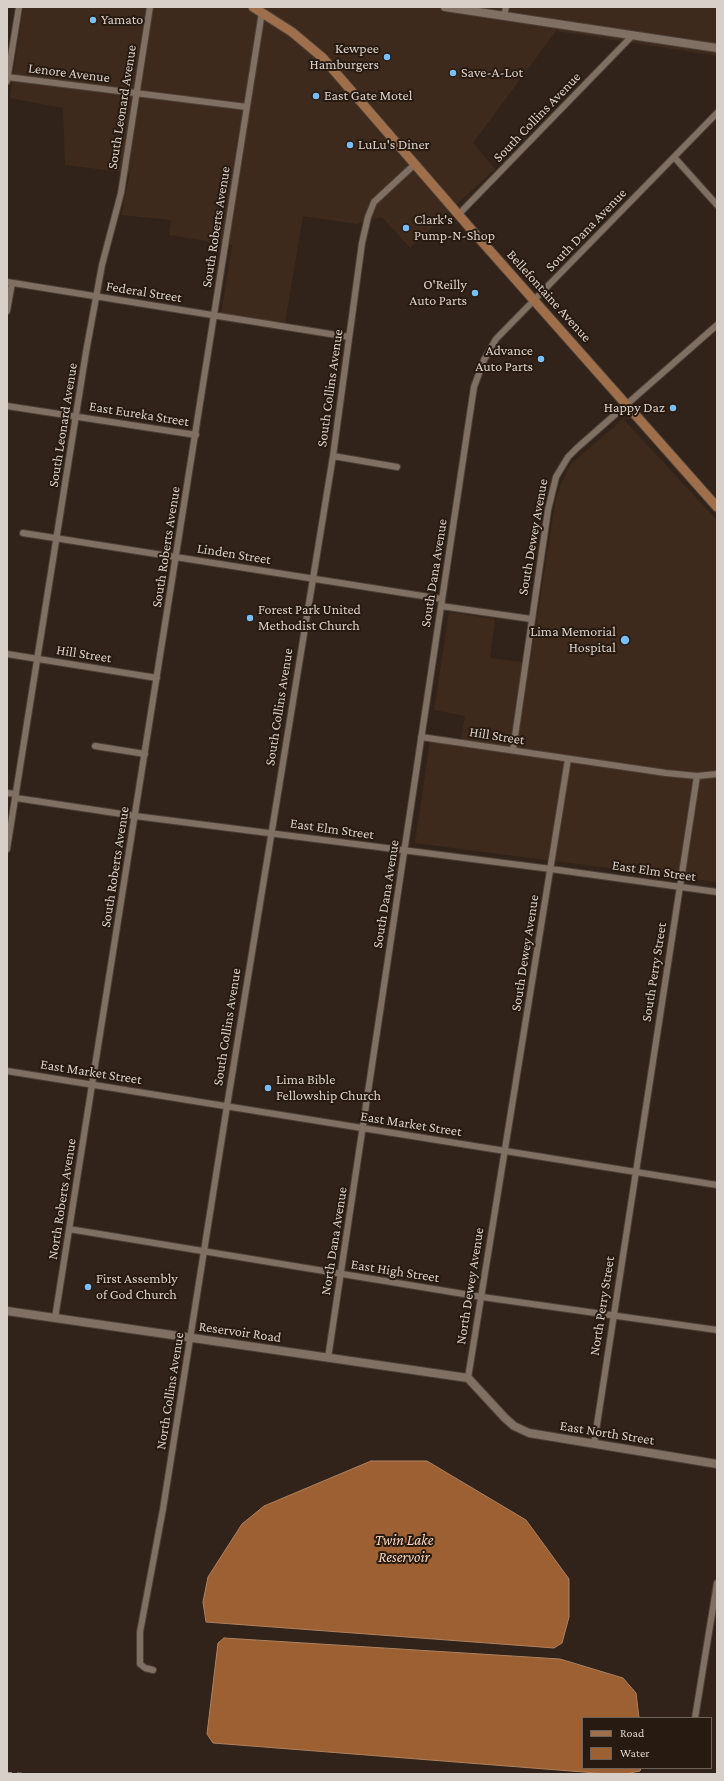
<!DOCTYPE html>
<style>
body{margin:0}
#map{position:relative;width:724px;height:1781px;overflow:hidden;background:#312319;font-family:"Crimson Pro",serif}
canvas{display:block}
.frame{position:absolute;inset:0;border:8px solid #d9cfc9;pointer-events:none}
.legend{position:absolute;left:582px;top:1717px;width:130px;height:52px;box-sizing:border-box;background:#271a10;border:1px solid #6e625a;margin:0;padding:5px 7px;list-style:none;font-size:12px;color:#d9cfc9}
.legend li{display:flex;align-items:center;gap:8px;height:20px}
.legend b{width:20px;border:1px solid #6e625a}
</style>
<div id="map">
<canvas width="724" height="1781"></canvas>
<div class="frame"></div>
<ul class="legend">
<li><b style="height:5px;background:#9f6f4b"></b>Road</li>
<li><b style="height:11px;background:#9d6032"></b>Water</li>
</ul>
</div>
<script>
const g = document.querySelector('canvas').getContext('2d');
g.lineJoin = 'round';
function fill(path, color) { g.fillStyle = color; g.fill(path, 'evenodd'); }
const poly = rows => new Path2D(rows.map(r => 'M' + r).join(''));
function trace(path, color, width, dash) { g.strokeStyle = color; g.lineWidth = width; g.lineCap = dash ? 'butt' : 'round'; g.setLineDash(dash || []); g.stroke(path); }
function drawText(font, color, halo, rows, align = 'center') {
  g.font = font + ' "Crimson Pro",serif'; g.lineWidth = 4; g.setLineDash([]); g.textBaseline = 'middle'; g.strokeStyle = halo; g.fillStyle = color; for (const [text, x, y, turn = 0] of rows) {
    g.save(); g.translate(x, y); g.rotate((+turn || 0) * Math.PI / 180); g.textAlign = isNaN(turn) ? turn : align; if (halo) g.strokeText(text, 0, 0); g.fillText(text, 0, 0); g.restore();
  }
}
const built = poly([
 [23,7,717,7,717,56,556,31,473,143,495,169,410,248,382,217,356,224,303,216,284,329,220,321,232,245,169,235,171,220,121,215,130,173,65,165,63,108,10,98],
 [623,419,717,520,717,882,415,843,431,734,461,739,465,716,434,710,449,612,495,619,490,658,530,663,556,498,562,482,570,465]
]);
const water = poly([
 [371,1461,427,1461,526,1520,569,1579,569,1617,562,1643,554,1648,206,1622,203,1602,208,1577,242,1524,264,1506,371,1461],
 [224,1638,560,1659,623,1678,636,1693,639,1718,583,1718,583,1768,641,1768,640,1771,625,1774,609,1774,213,1743,207,1734,218,1643,224,1638]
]);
const street = poly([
 [504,16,506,7],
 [7,77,247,107],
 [7,81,19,7],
 [674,157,717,205],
 [459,214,632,36],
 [7,282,349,337],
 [7,311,12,283],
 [7,406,196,435],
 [333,456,397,467],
 [23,533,442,599],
 [441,606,531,619],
 [7,654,157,678],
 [421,737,666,773,697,776,717,774],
 [95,746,145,754],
 [513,750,548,510,556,477,568,457,577,448,717,325],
 [7,793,16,794],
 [16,798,135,816,551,869,717,892],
 [7,849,86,352,102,265,121,193,150,7],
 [7,1071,717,1185],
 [69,1229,482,1297,717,1330],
 [55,1318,262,12],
 [328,1358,474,387,484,360,496,339,717,113],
 [468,1378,568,759],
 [594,1444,697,776],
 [153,1670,145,1668,140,1664,140,1632,163,1509,227,1106,333,456,362,243,368,217,374,202,415,164],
 [695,1718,717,1583]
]);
const secondary = poly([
 [445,7,717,48],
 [7,1311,468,1378,505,1418,514,1426,529,1433,717,1464]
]);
const primary = poly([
 [253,7,292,32,323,58,477,236,717,507]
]);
const rail = poly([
 [7,1773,25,1774]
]);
const markers = [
 [93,20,4,"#78bff7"],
 [387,57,4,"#78bff7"],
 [453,73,4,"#78bff7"],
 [316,96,4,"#78bff7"],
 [350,145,4,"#78bff7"],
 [406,228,4,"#78bff7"],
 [475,293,4,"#78bff7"],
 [541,359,4,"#78bff7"],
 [673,408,4,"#78bff7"],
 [250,618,4,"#78bff7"],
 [625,640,5,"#78bff7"],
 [268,1088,4,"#78bff7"],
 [88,1287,4,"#78bff7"]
];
const poiNames = [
 ["Yamato",101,20],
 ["Kewpee",379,49,"right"],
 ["Hamburgers",379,65,"right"],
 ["Save-A-Lot",461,73],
 ["East Gate Motel",324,96],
 ["LuLu's Diner",358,145],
 ["Clark's",414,220],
 ["Pump-N-Shop",414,236],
 ["O'Reilly",467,285,"right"],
 ["Auto Parts",467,301,"right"],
 ["Advance",533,351,"right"],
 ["Auto Parts",533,367,"right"],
 ["Happy Daz",665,408,"right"],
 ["Forest Park United",258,610],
 ["Methodist Church",258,626],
 ["Lima Memorial",616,632,"right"],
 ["Hospital",616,648,"right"],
 ["Lima Bible",276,1080],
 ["Fellowship Church",276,1096],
 ["First Assembly",96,1279],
 ["of God Church",96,1295]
];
const streetNames = [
 ["Lenore Avenue",69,73,7],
 ["South Leonard Avenue",122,107,-81],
 ["South Collins Avenue",537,117,-46],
 ["South Roberts Avenue",216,227,-81],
 ["South Dana Avenue",586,230,-46],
 ["Federal Street",144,292,9],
 ["Bellefontaine Avenue",549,296,48],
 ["South Collins Avenue",330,388,-82],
 ["East Eureka Street",139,414,9],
 ["South Leonard Avenue",63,425,-81],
 ["South Dewey Avenue",533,537,-80],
 ["South Roberts Avenue",166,547,-81],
 ["Linden Street",234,554,9],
 ["South Dana Avenue",434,573,-81],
 ["Hill Street",84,654,9],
 ["South Collins Avenue",279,707,-81],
 ["Hill Street",497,736,9],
 ["East Elm Street",332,829,8],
 ["South Roberts Avenue",115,867,-81],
 ["East Elm Street",654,871,8],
 ["South Dana Avenue",386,894,-81],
 ["South Dewey Avenue",525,953,-81],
 ["South Perry Street",654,972,-81],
 ["South Collins Avenue",227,1027,-81],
 ["East Market Street",91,1072,9],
 ["East Market Street",411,1124,9],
 ["North Roberts Avenue",62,1199,-81],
 ["North Dana Avenue",334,1241,-81],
 ["East High Street",395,1271,9],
 ["North Dewey Avenue",470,1286,-81],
 ["North Perry Street",602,1306,-81],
 ["Reservoir Road",240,1332,8],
 ["North Collins Avenue",170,1391,-81],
 ["East North Street",607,1433,9]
];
const waterNames = [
 ["Twin Lake",404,1540],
 ["Reservoir",404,1557]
];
fill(built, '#3e2a1c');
fill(water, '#9d6032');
trace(water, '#af815f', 1);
trace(street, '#4b3f37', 8);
trace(secondary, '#4b3f37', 10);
trace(primary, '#4b3f37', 11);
trace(street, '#806f63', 6);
trace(secondary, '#806f63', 8);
trace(primary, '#9f6f4b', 9);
trace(rail, '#a79c95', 2, [5, 5]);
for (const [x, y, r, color] of markers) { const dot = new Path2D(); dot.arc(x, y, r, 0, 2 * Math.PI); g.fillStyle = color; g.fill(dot); trace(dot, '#271a10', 1.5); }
drawText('14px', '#d9cfc9', '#271a10', poiNames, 'left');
drawText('14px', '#d9cfc9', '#271a10', streetNames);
drawText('italic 15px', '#fbd7be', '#271a10', waterNames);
</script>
